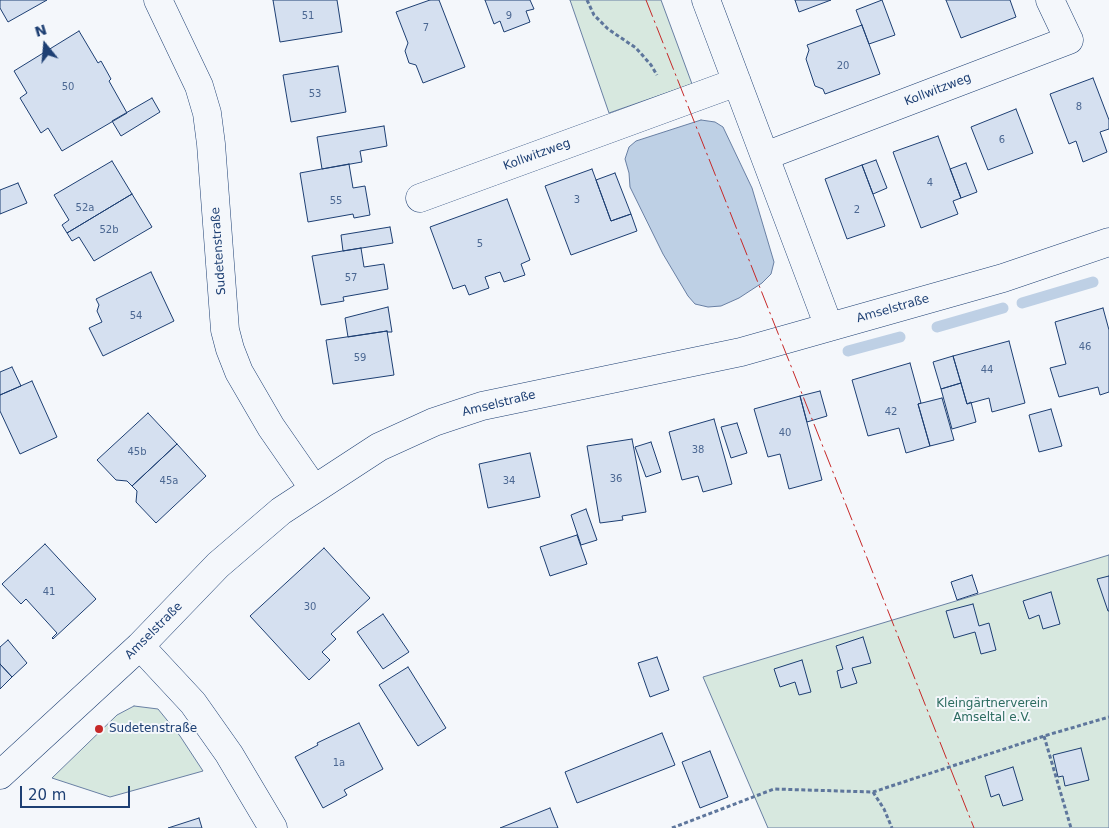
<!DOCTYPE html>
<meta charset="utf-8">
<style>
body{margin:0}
#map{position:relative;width:1109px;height:828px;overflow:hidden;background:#f4f7fb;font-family:"DejaVu Sans",sans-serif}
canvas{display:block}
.north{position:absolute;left:20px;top:20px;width:50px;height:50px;-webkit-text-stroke:4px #f4f7fb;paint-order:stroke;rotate:343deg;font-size:14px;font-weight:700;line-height:20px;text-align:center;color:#1d3f73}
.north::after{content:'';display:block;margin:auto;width:18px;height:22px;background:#1d3f73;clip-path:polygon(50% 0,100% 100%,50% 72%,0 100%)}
.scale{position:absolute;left:20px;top:786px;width:110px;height:22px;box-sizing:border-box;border:2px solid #1d3f73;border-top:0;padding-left:6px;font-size:15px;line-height:18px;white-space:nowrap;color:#1d3f73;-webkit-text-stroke:4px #f4f7fb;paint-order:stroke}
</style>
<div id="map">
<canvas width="1109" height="828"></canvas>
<div class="north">N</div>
<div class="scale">20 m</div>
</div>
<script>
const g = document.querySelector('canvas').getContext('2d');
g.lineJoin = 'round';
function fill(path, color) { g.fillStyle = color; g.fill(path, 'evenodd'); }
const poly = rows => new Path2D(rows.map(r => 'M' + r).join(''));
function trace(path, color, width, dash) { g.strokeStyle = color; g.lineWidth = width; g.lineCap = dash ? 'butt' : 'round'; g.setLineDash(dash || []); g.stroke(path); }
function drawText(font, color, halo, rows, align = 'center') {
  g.font = font + ' "DejaVu Sans",sans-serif'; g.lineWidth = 4; g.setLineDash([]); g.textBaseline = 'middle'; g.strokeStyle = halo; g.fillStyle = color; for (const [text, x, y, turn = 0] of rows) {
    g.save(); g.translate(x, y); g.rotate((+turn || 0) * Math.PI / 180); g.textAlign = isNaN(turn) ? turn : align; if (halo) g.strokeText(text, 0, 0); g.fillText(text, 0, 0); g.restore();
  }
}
const green = poly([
 [570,0,661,0,692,84,609,113,570,0],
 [1109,555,1109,828,768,828,703,677,1109,555],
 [134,706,158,709,180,736,203,771,110,797,52,778,117,715,134,706]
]);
const water = poly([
 [701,120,715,122,723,127,752,188,774,262,771,274,762,283,739,298,721,306,708,307,695,304,688,296,663,254,630,187,629,173,625,159,629,147,636,141,701,120]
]);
const stream = poly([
 [1022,303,1093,282],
 [937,327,1003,308],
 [848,351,900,337]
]);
const building = poly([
 [0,0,47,0,8,22,0,8,0,0],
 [273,0,337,0,342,32,280,42,273,0],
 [430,0,439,0,465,67,423,83,416,65,409,63,405,51,408,43,396,12,430,0],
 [485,0,530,0,534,9,526,11,530,22,504,32,500,21,494,24,485,0],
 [795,0,831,0,799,12,795,0],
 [882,0,895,35,869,44,856,10,882,0],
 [946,0,1010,0,1016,17,961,38,946,0],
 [862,25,880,74,825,94,823,89,815,86,806,59,809,50,807,45,862,25],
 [79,31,98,63,101,61,111,79,109,81,127,113,62,151,48,128,41,133,20,98,27,93,14,71,79,31],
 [338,66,346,112,291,122,283,75,338,66],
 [1093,78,1109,120,1109,129,1100,132,1107,152,1083,162,1076,141,1069,144,1050,94,1093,78],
 [152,98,160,112,121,136,112,121,152,98],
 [1016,109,1033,153,988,170,971,127,1016,109],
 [384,126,387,146,360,151,362,162,322,169,317,137,384,126],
 [938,136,961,198,953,201,958,214,921,228,893,152,938,136],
 [876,160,887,188,873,194,862,165,876,160],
 [112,161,132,194,67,233,62,225,69,220,54,195,112,161],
 [966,163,977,192,961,198,950,169,966,163],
 [349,164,353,188,365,186,370,215,354,218,353,214,308,222,300,173,349,164],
 [862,165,885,226,847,239,825,179,862,165],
 [592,169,611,221,631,214,637,231,571,255,545,186,592,169],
 [615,173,631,214,611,221,596,180,615,173],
 [18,183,27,203,0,214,0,190,18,183],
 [132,194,152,227,94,261,79,237,72,241,67,233,132,194],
 [507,199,530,260,521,264,525,275,504,282,500,272,485,277,489,288,469,295,465,285,453,289,430,227,507,199],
 [390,227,393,243,343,251,341,235,390,227],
 [361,248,364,267,384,264,388,289,343,297,344,301,321,305,312,256,361,248],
 [151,272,174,321,103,356,89,328,102,322,97,311,99,305,96,299,151,272],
 [388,307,392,332,387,332,387,331,348,337,345,318,388,307],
 [1103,308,1109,330,1109,392,1100,395,1098,387,1059,397,1050,368,1066,364,1055,322,1103,308],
 [387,331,394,375,333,384,326,340,387,331],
 [1009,341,1025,403,992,412,989,398,967,404,953,356,1009,341],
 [953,356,961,383,941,389,933,362,953,356],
 [910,363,921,403,918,404,930,446,906,453,899,428,868,436,852,380,910,363],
 [12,367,21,386,0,395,0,372,12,367],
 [32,381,57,437,20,454,0,411,0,395,32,381],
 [961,383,967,404,971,402,976,422,952,429,941,389,961,383],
 [820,391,827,416,807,422,800,396,820,391],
 [800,396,822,480,789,489,780,454,768,457,754,409,800,396],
 [942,398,954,440,930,446,918,404,942,398],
 [1051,409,1062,446,1039,452,1029,415,1051,409],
 [148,413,177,444,132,486,127,481,116,480,97,460,148,413],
 [714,419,732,484,703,492,698,476,682,480,669,432,714,419],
 [737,423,747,453,731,458,721,427,737,423],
 [632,439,646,512,622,516,623,520,600,523,587,446,632,439],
 [651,442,661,472,646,477,635,447,651,442],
 [177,444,206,476,156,523,136,502,137,491,132,486,177,444],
 [530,453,540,497,488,508,479,464,530,453],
 [586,509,597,540,581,545,571,515,586,509],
 [577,535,587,564,550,576,540,547,577,535],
 [45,544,96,599,53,639,52,638,57,633,26,599,21,604,2,584,45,544],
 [324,548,370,598,331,634,336,639,322,652,330,660,309,680,250,616,324,548],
 [972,575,978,593,957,600,951,582,972,575],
 [1109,576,1109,611,1108,611,1097,579,1109,576],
 [1051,592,1060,624,1043,629,1039,615,1029,619,1023,601,1051,592],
 [973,604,979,626,989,623,996,650,981,654,975,632,954,638,946,611,973,604],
 [383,614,409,652,383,669,357,632,383,614],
 [863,637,871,663,852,668,857,683,841,688,837,671,843,669,836,646,863,637],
 [8,640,27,663,12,677,0,664,0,647,8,640],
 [657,657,669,690,650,697,638,663,657,657],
 [802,660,811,692,799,695,795,682,780,687,774,669,802,660],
 [0,664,12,677,0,689,0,664],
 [408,667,446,728,418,746,379,685,408,667],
 [359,723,383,769,344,790,347,795,323,808,295,757,318,745,317,743,359,723],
 [662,733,675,765,577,803,565,772,662,733],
 [1081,748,1089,780,1065,786,1063,776,1058,777,1053,755,1081,748],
 [710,751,728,797,700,808,682,762,710,751],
 [1013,767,1023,800,1003,806,999,794,991,797,985,776,1013,767],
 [550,808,558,828,500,828,550,808],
 [199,818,202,828,168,828,199,818]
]);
const path = poly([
 [587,0,594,15,608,29,636,48,651,65,657,75],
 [1044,736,1071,828],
 [873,792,884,809,892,828],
 [672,828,774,789,873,792,1044,736,1109,717]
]);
const street = poly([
 [158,0,199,86,207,113,211,144,225,330,230,349,239,372,271,427,314,489],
 [706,0,829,327],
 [765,156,1069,40,1050,0],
 [420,198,737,82],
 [140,646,193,703,229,754,273,828],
 [0,775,140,646,218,565,281,511,379,447,434,422,482,406,741,352,1003,278,1109,242]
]);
const power = poly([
 [646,0,974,828]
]);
const markers = [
 [99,729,5,"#c62828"]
];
const numberNames = [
 ["51",308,16],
 ["9",509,16],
 ["7",426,28],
 ["20",843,66],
 ["50",68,87],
 ["53",315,94],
 ["8",1079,107],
 ["6",1002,140],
 ["4",930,183],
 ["3",577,200],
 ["55",336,201],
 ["52a",85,208],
 ["2",857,210],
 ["52b",109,230],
 ["5",480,244],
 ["57",351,278],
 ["54",136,316],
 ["46",1085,347],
 ["59",360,358],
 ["44",987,370],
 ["42",891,412],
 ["40",785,433],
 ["38",698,450],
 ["45b",137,452],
 ["36",616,479],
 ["45a",169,481],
 ["34",509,481],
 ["41",49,592],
 ["30",310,607],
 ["1a",339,763]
];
const streetNames = [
 ["Kollwitzweg",938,90,-21],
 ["Kollwitzweg",537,155,-20],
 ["Sudetenstraße",219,251,-94],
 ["Amselstraße",893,309,-16],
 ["Amselstraße",499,404,-14],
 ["Amselstraße",154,631,-45]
];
const parkNames = [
 ["Kleingärtnerverein",992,704],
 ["Amseltal e.V.",992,718]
];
const poiNames = [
 ["Sudetenstraße",109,729]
];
fill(green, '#d7e8df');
trace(green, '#687fa3', 1);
fill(water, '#bed0e5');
trace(water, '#687fa3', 1);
trace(stream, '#bed0e5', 11);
fill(building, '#d5e0f0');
trace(building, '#1d3f73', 1);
trace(street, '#1d3f73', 29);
trace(path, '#5e769c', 3, [4, 2.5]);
trace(street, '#f4f7fb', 28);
trace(power, '#c62828', 1, [18, 4, 2.5, 4]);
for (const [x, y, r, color] of markers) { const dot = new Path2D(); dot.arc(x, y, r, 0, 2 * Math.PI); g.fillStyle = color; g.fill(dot); trace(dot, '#f4f7fb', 2); }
drawText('10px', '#4b6792', null, numberNames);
drawText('12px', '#1d3f73', '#f4f7fb', streetNames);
drawText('12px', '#2c6c60', '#f4f7fb', parkNames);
drawText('12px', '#1d3f73', '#f4f7fb', poiNames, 'left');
</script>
